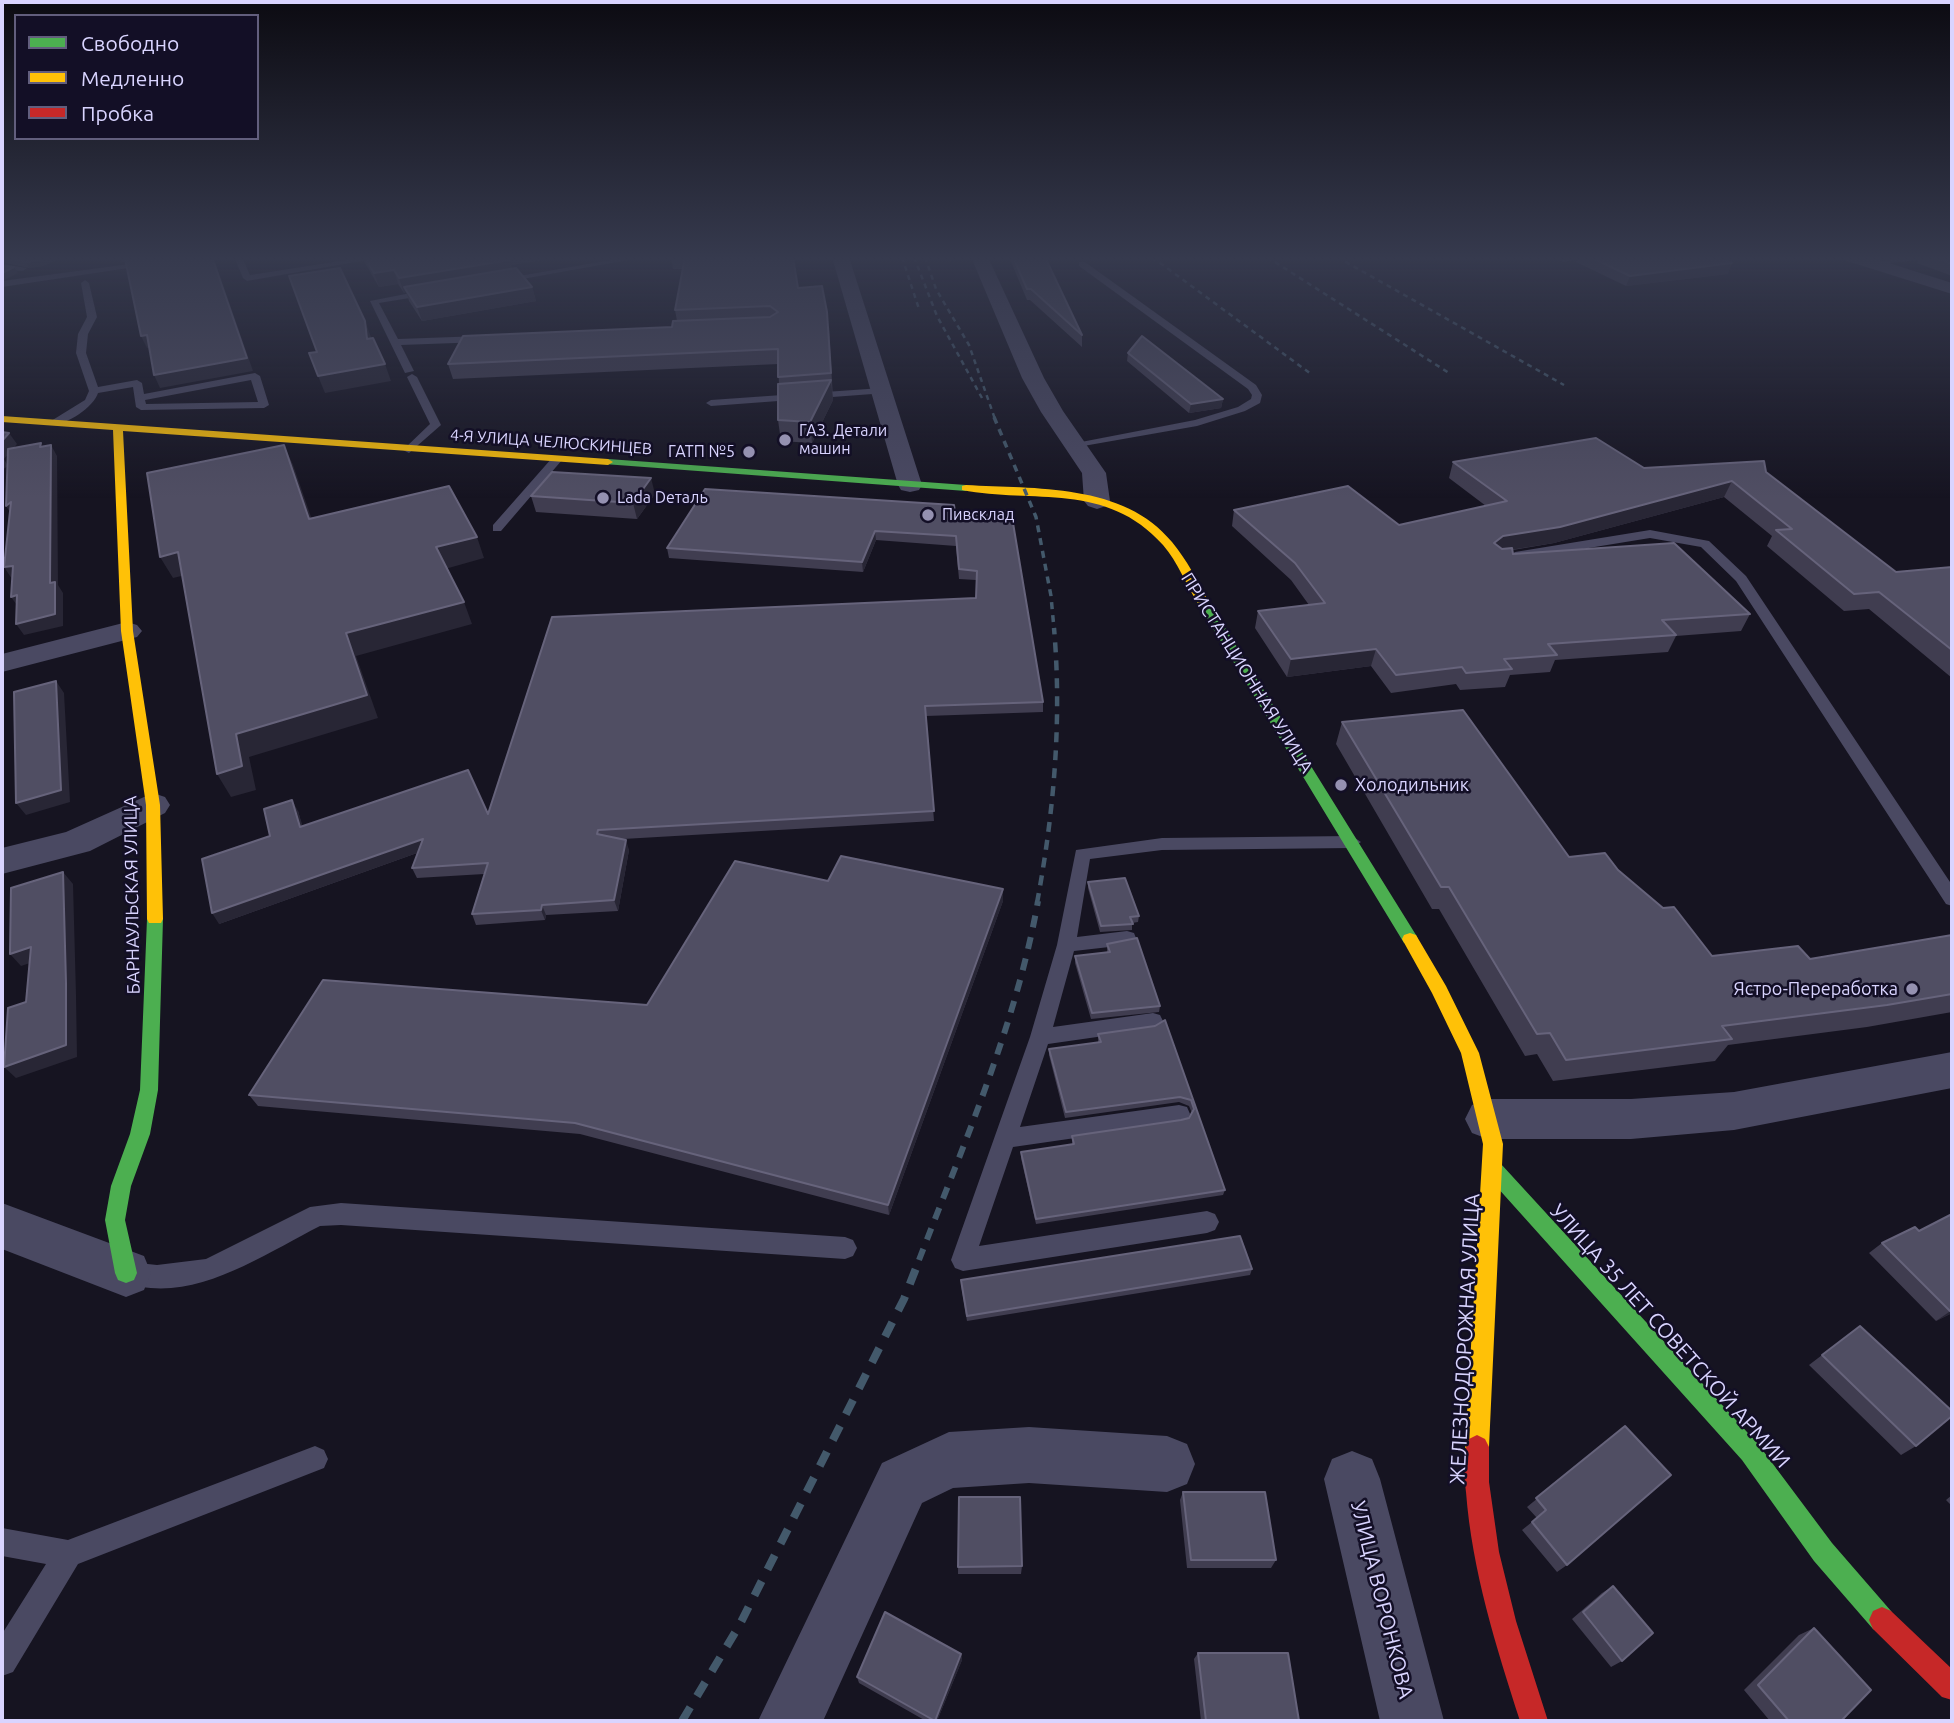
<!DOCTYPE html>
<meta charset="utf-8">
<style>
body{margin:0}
#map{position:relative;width:1954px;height:1723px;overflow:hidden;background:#161421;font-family:Ubuntu,sans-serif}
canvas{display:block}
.frame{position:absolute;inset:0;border:4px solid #d9d4ff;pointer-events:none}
.legend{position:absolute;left:14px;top:14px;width:245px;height:126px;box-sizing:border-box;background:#130f26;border:2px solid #625e7d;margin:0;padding:9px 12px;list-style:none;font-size:21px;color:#d9d4ff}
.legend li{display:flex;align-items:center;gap:14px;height:35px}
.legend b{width:35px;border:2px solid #625e7d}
</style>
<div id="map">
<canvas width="1954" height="1723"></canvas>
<div class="frame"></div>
<ul class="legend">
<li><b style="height:9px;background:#4caf50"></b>Свободно</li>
<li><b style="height:9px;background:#ffc107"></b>Медленно</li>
<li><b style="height:9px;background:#c62828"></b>Пробка</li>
</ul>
</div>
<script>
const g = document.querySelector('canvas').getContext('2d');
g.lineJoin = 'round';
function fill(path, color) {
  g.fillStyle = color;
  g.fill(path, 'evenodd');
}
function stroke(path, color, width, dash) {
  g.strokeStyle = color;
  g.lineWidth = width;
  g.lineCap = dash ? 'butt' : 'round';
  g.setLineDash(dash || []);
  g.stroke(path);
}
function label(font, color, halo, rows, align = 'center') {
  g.font = font + ' Ubuntu,sans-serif';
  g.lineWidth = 5;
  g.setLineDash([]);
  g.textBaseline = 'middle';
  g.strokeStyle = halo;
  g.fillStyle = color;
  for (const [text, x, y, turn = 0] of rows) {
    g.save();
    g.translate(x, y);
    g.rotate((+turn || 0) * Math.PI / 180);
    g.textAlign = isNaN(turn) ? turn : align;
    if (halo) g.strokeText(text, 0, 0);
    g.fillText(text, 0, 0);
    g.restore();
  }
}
const lane = new Path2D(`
 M182,257H202L2,287V281Z
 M234,257H242L250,275L366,257H384L247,281L243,278Z
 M628,257H645L500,283L496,280Z
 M1569,257H1589L1563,262L1559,260Z
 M1916,257H1947L1870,265L1866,263Z
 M1079,262H1085L1256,385L1262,395L1260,403L1245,411L1197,426L1072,448V444L1076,443L1195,420L1238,407L1251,399L1252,395L1248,389L1079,266Z
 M2,264L27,268L23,271L2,270Z
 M85,280L89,283L97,317L88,334L86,353L98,387L137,380L142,383L144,394L255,373L260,376L269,405L264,408L141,410L136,407L133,387L98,393C94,407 65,426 51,425V421L85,400L89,391L76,353L78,334L87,317L81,283ZM251,380L258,402L146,404L145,400Z
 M431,289L435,292L434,294L379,303L398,339L482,336L487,339L482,342L401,345L414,371L405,373L370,301Z
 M412,374L417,377L441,425L409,453L403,450L405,448L430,424L407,377Z
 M882,388L886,389V393L711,406L706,403L711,400Z
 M552,458L562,460L501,531H493V525Z
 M1650,530L1709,541L1746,576L1952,885V906L1946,904L1736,581L1701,547L1650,538L1515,560L1509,556L1515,552Z
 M1352,836L1361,842L1352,848L1162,850L1090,859L1077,937L1127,931L1134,933L1136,938L1134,943L1127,945L1074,951L1053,1027L1153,1013L1160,1015L1163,1021L1160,1027L1153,1029L1048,1044L1020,1127L1179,1105L1187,1107L1190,1114L1187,1121L1179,1123L1013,1147L979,1246L1207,1211L1215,1214L1219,1222L1215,1230L1207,1233L963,1271L955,1268L951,1260L1030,1037L1057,945L1076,850L1162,838Z
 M341,1203L845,1237L853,1240L857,1248L853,1256L845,1259L341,1225L320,1226C262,1255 189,1308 121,1281L117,1273L121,1265L129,1262L157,1265L206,1259L310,1207Z
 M315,1446L324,1450L328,1459L324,1468L78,1564L13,1672L2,1676V1634L46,1564L2,1556V1528L68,1540Z`);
const street = new Path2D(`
 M832,257H849L922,485L919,490L910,492L901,490L898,485Z
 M971,257H988L1044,378L1063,411L1106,473L1110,501L1106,506L1097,509L1088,506L1084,501L1082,473L1041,412L1022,378Z
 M1844,257H1870L1952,283V294L1847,261Z
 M127,622L137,625L142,631L137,637L2,672V654Z
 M153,793L165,797L170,805L165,813L90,851L2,874V848L66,832Z
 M1952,1052V1088L1734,1130L1631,1139H1488L1472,1133L1465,1119L1472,1105L1488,1099H1631L1734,1092Z
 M2,1203L144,1256L151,1273L144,1290L126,1297L2,1249Z
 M1029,1427L1167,1436L1187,1444L1195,1464L1187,1484L1167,1492L1029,1483L953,1488L922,1503L823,1721H758L882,1463L949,1432Z
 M1352,1451L1372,1459L1380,1479L1444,1721H1380L1324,1479L1332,1459Z`);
const fast = new Path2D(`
 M608,459L966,485L971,488L966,491L604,464L603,462Z
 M1203,598L1209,602L1416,935L1418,939L1416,943H1404L1197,602Z
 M155,913L161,915L163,919L158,1090L150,1134L131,1186L125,1220L137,1273L134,1280L126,1283L118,1280L115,1273L105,1220L111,1186L130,1134L140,1090L147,919L149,915Z
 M1494,1161L1501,1164L1758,1444L1832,1543L1891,1611L1895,1620L1891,1629L1882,1633L1873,1629L1814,1561L1742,1460L1487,1176L1484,1170L1487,1164Z`);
const slow = new Path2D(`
 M2,416L608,459L613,462L608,465L123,431L133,631L160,805L163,919L161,923H149L147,919L146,805L121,631L113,430L2,422Z
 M966,485C1035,489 1124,483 1172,542C1187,560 1198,582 1209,602L1203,606L1199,605C1186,585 1178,562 1163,545C1106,481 1034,504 962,490V486Z
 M1410,933L1416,935L1446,986L1479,1053L1503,1144L1489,1447L1485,1455L1477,1459L1469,1455L1465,1447L1483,1144L1461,1053L1432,993L1402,939L1404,935Z`);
const jam = new Path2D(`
 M1477,1435L1485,1439L1489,1447V1482L1499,1552L1516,1621L1548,1721H1520C1496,1646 1472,1571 1466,1492C1464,1475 1462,1454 1469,1439Z
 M1882,1607L1891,1611L1952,1669V1700L1942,1697L1873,1629L1869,1620L1873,1611Z`);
const railFar4 = new Path2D(`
 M902,257L919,309
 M914,257L937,316L982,398
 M925,257L936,289L969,345L995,419
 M948,257L950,261
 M1094,257L1097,260
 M1152,257L1311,374
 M1267,257L1449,373
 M1337,257L1564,385`);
const railFar3 = new Path2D(`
 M994,417L1036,517L1051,596L1054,629`);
const railFar2 = new Path2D(`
 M1037,903C1054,812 1062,720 1054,628`);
const railFar1 = new Path2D(`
 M919,1260C964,1143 1016,1025 1038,901`);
const rail = new Path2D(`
 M682,1721L739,1626L904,1299L920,1258`);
const wall = new Path2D(`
 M2,257H63L43,266L29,268L2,262Z
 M363,257H561L511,265L512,269L532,287L536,301L422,321L409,301L406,292L404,293L398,284L379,287L365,263Z
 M671,257H793L798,288L829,327L833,400L812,443L781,441L778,420L779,384L778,364L453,379L448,364L672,327L677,321L675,310L682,269H673Z
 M1009,257H1054H1045L1082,335V347L1030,300H1027Z
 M1578,257H1717L1728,274L1626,286L1576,262Z
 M1920,257H1952V276L1917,263Z
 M1128,353L1223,399L1221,408L1189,413L1127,361Z
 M1453,462L1766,472L1896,572L1952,567V678L1869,609L1844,611L1767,546L1772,536L1724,497L1554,543L1513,550V554L1750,614L1741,631L1676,636L1668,652L1555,660L1550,672L1510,675L1505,687L1460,690L1456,684L1391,693L1371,666L1287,677L1255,628L1258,611L1309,605L1291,580L1232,526L1234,510L1399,525L1486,506L1449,478Z
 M655,494L637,519L536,512L531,496Z
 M955,512L1043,702V712L926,716L934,821L623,839L629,850L618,911L546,915L545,920L476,925L472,914L484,874L417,878L412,868L417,853L219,924L270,836L298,811L302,826L488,814L976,598V580L959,579L956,546L876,540L863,572L669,558L667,548Z
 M1342,722L1569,857L1618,870L1712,956L1810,959L1952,935V1012L1867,1027L1728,1045L1715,1061L1553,1081L1537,1054L1525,1056L1439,909H1432L1336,744Z
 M828,881L1003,889V901L889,1215L580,1134L258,1106L249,1095L647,1005Z
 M1088,882L1139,916L1138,922L1132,923V930L1100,932L1088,888Z
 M1107,944L1160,1006L1159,1012L1091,1019L1075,963V956L1107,953Z
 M1165,1020L1225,1190L1223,1195L1036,1224L1021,1158V1152L1072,1144V1136L1181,1120L1189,1118L1192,1113L1189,1106L1179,1102L1065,1118L1049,1055V1049L1098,1043V1034L1155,1026Z
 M1919,1231L1952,1313L1936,1321L1869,1253L1882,1243Z
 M1252,1269L1250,1275L967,1321L961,1285V1280Z
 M1860,1326L1916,1446L1901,1455L1809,1365Z
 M1625,1426L1567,1565L1557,1572L1522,1530L1537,1518L1527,1507Z
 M1183,1492L1276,1560L1271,1568H1187L1180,1500Z
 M1952,1495V1506L1946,1500Z
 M959,1497L1022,1566L1021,1574H958Z
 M1613,1586L1622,1661L1611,1667L1572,1619L1602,1593Z
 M1814,1628L1841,1721H1770L1744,1690L1799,1635Z
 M1198,1653L1299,1721H1201L1194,1659Z
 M961,1654L962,1660L937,1721H926L859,1683L857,1677Z`);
const shadedWall = new Path2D(`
 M47,257H63L43,266L29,268L26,262Z
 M118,257H164L121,262Z
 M212,257L216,264L253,371L160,388L154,375Z
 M504,257H561L511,265L513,274L404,287L406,292L404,293L399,278Z
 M1732,263L1728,274L1626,286L1630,276Z
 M14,267L18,273L2,281V273Z
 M394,270L398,284L379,287L374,273Z
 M532,287L536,301L422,321L417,307Z
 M365,321L371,337L373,355L367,339Z
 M147,335L153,347L147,348L141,336Z
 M385,364L391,381L325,393L318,376Z
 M831,380L833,400L812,443L810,422Z
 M1223,399L1221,408L1189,413L1191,404Z
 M9,433L17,444L4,459L8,466L2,470V441Z
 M51,445L57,456L58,585L63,593V626L24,635L16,624L50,583Z
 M284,445L293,465L319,540L309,519Z
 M651,478L655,494L637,519L633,503Z
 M1732,481L1724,497L1554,543L1497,552L1494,543L1503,536Z
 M11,502L13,517L6,506Z
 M875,531L876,540L863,572L862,562Z
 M477,537L484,558L445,569L436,547Z
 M178,552L190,574L173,578L160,557Z
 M13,566L12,579L4,567Z
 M17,595L19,608L11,597Z
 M464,602L472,624L356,656L378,718L249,757L256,790L231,797L217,774L236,734L346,633Z
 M1376,649L1371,666L1287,677L1291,659Z
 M56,681L64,693L70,802L26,815L16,803Z
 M292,800L298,811L306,837L300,827Z
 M423,839L428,849L219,924L212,913Z
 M626,840L629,850L618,911L614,900Z
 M63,872L73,884L76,995L77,1057L16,1078L4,1067L66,1045Z
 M1003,889V901L889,1215L888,1205Z
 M542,905L546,915L545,920L541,910Z
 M31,947L42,959L21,966L10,954Z
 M1952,1310V1313L1936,1321Z
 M961,1654L962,1660L937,1721H935Z`);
const building = new Path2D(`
 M2,257H47L39,260L26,262Z
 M139,257H177V258L185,257H212L247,358L154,375L147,335L141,336L125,259Z
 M365,257H507L510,260L399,278L394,270L374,273Z
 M685,257H793L798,288L822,286L827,312L831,373L778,377V349L448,364L463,336L672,327L673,321L770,317L778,312L770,306L675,310Z
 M1013,257H1045L1082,335L1031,289H1027Z
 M1590,257H1717L1732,263L1630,276Z
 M1934,257H1952V264Z
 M2,266L14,267L2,273Z
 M340,268L365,321L367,339L373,338L385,364L318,376L309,353L317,352L289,276Z
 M516,268L532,287L417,307L404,287Z
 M1142,336L1223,399L1191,404L1128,353Z
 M831,380L810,422L778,420V384Z
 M2,432L9,433L2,441Z
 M1596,438L1644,468L1764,461L1766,472L1896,572L1952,567V650L1879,592L1854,594L1776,530L1792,529L1732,481L1560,527L1503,536L1494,543L1502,549L1512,548L1513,554L1674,543L1750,614L1662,620L1676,635L1548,644L1557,655L1504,659L1512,669L1466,673L1462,667L1396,675L1376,649L1291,659L1258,611L1325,603L1295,563L1234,510L1348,486L1399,525L1507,501L1453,462Z
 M41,443L40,447L51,445L50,583L55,582V614L16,624L17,595L11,597L13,566L4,567L11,502L6,506L8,449Z
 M284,445L309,519L449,486L477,537L436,547L464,602L346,633L367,695L236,734L242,766L217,774L178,552L160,557L147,473Z
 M552,472L651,478L633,503L531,496Z
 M705,489L954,505L955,512L1011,511L1043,702L925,706L934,811L598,830L597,834L626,840L614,900L542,905L541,910L472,914L488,863L412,868L423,839L212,913L202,859L270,836L264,809L292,800L300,827L468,770L488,814L552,617L976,598L977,571L959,569L956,536L875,531L862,562L667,548Z
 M56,681L61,790L16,803L14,692Z
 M1463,710L1569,857L1605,853L1618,870L1663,908L1674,907L1712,956L1798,946L1810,959L1952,935V994L1887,1005L1722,1026L1732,1039L1566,1060L1550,1033L1537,1034L1449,887H1441L1342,722Z
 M841,856L1003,889L888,1205L575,1123L249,1095L323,980L647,1005L735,861L828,881Z
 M63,872L66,983V1045L4,1067L8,1008L26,1002L31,947L10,954L11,888Z
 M1125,878L1139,916L1130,917L1133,924L1101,926L1088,882Z
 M1137,938L1160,1006L1092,1013L1075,956L1110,952L1107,944Z
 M1165,1020L1225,1190L1036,1219L1021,1152L1074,1144L1072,1136L1181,1120L1189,1118L1194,1109L1191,1100L1180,1097L1066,1112L1049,1049L1101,1042L1098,1034L1155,1026Z
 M1952,1214V1310L1950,1311L1882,1243L1915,1227L1919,1231Z
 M1240,1236L1252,1269L967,1316L961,1280Z
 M1860,1326L1952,1411V1416L1916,1446L1822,1355Z
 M1625,1426L1671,1475L1567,1565L1532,1522L1546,1510L1536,1498Z
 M1183,1492H1265L1276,1560H1191Z
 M959,1497H1020L1022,1566L958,1567Z
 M1613,1586L1653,1633L1622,1661L1583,1612Z
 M885,1612L961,1654L935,1721L857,1677Z
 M1814,1628L1871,1690L1841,1721H1789L1758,1685Z
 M1198,1653H1288L1299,1721H1206Z`);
const markers = [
 [785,440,7,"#9591b1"],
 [749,452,7,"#9591b1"],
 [603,498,7,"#9591b1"],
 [928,515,7,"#9591b1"],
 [1341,785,7,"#9591b1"],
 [1912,989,7,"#9591b1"]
];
const farPoinames = [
 ["ГАЗ. Детали",799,431],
 ["машин",799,449],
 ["ГАТП №5",735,452,"right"],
 ["Lada Dеталь",617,498],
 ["Пивсклад",942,515]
];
const farStreetnames = [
 ["4-Я УЛИЦА ЧЕЛЮСКИНЦЕВ",551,442,4]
];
const streetNames = [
 ["ПРИСТАНЦИОННАЯ УЛИЦА",1247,673,58],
 ["БАРНАУЛЬСКАЯ УЛИЦА",132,895,-91]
];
const poiNames = [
 ["Холодильник",1355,785],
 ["Ястро-Переработка",1898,989,"right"]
];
const nearStreetnames = [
 ["УЛИЦА 35 ЛЕТ СОВЕТСКОЙ АРМИИ",1670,1336,48],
 ["ЖЕЛЕЗНОДОРОЖНАЯ УЛИЦА",1465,1339,-87],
 ["УЛИЦА ВОРОНКОВА",1382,1600,76]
];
fill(lane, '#4a4962');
fill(street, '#4a4962');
fill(fast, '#4caf50');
fill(slow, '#ffc107');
fill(jam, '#c62828');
stroke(railFar4, '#43596b', 2.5, [5, 4.5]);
stroke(railFar3, '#43596b', 3.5, [7, 6]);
stroke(railFar2, '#43596b', 4.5, [10, 8]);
stroke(railFar1, '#43596b', 6, [12, 10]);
stroke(rail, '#43596b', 8, [16, 13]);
fill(wall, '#403d50');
fill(shadedWall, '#282635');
fill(building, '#504e63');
stroke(building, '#66637b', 2);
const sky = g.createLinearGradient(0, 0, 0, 498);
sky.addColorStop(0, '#0c0b12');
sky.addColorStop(0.52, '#363a4e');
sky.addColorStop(1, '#363a4e00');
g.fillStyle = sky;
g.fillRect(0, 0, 1954, 498);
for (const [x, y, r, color] of markers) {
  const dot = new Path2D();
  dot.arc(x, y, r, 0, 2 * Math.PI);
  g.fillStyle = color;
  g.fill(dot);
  stroke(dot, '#130f26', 2.5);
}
label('16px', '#d9d4ff', '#130f26', farPoinames, 'left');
label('16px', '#d9d4ff', '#130f26', farStreetnames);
label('18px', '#d9d4ff', '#130f26', streetNames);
label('18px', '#d9d4ff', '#130f26', poiNames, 'left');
label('21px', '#d9d4ff', '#130f26', nearStreetnames);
</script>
